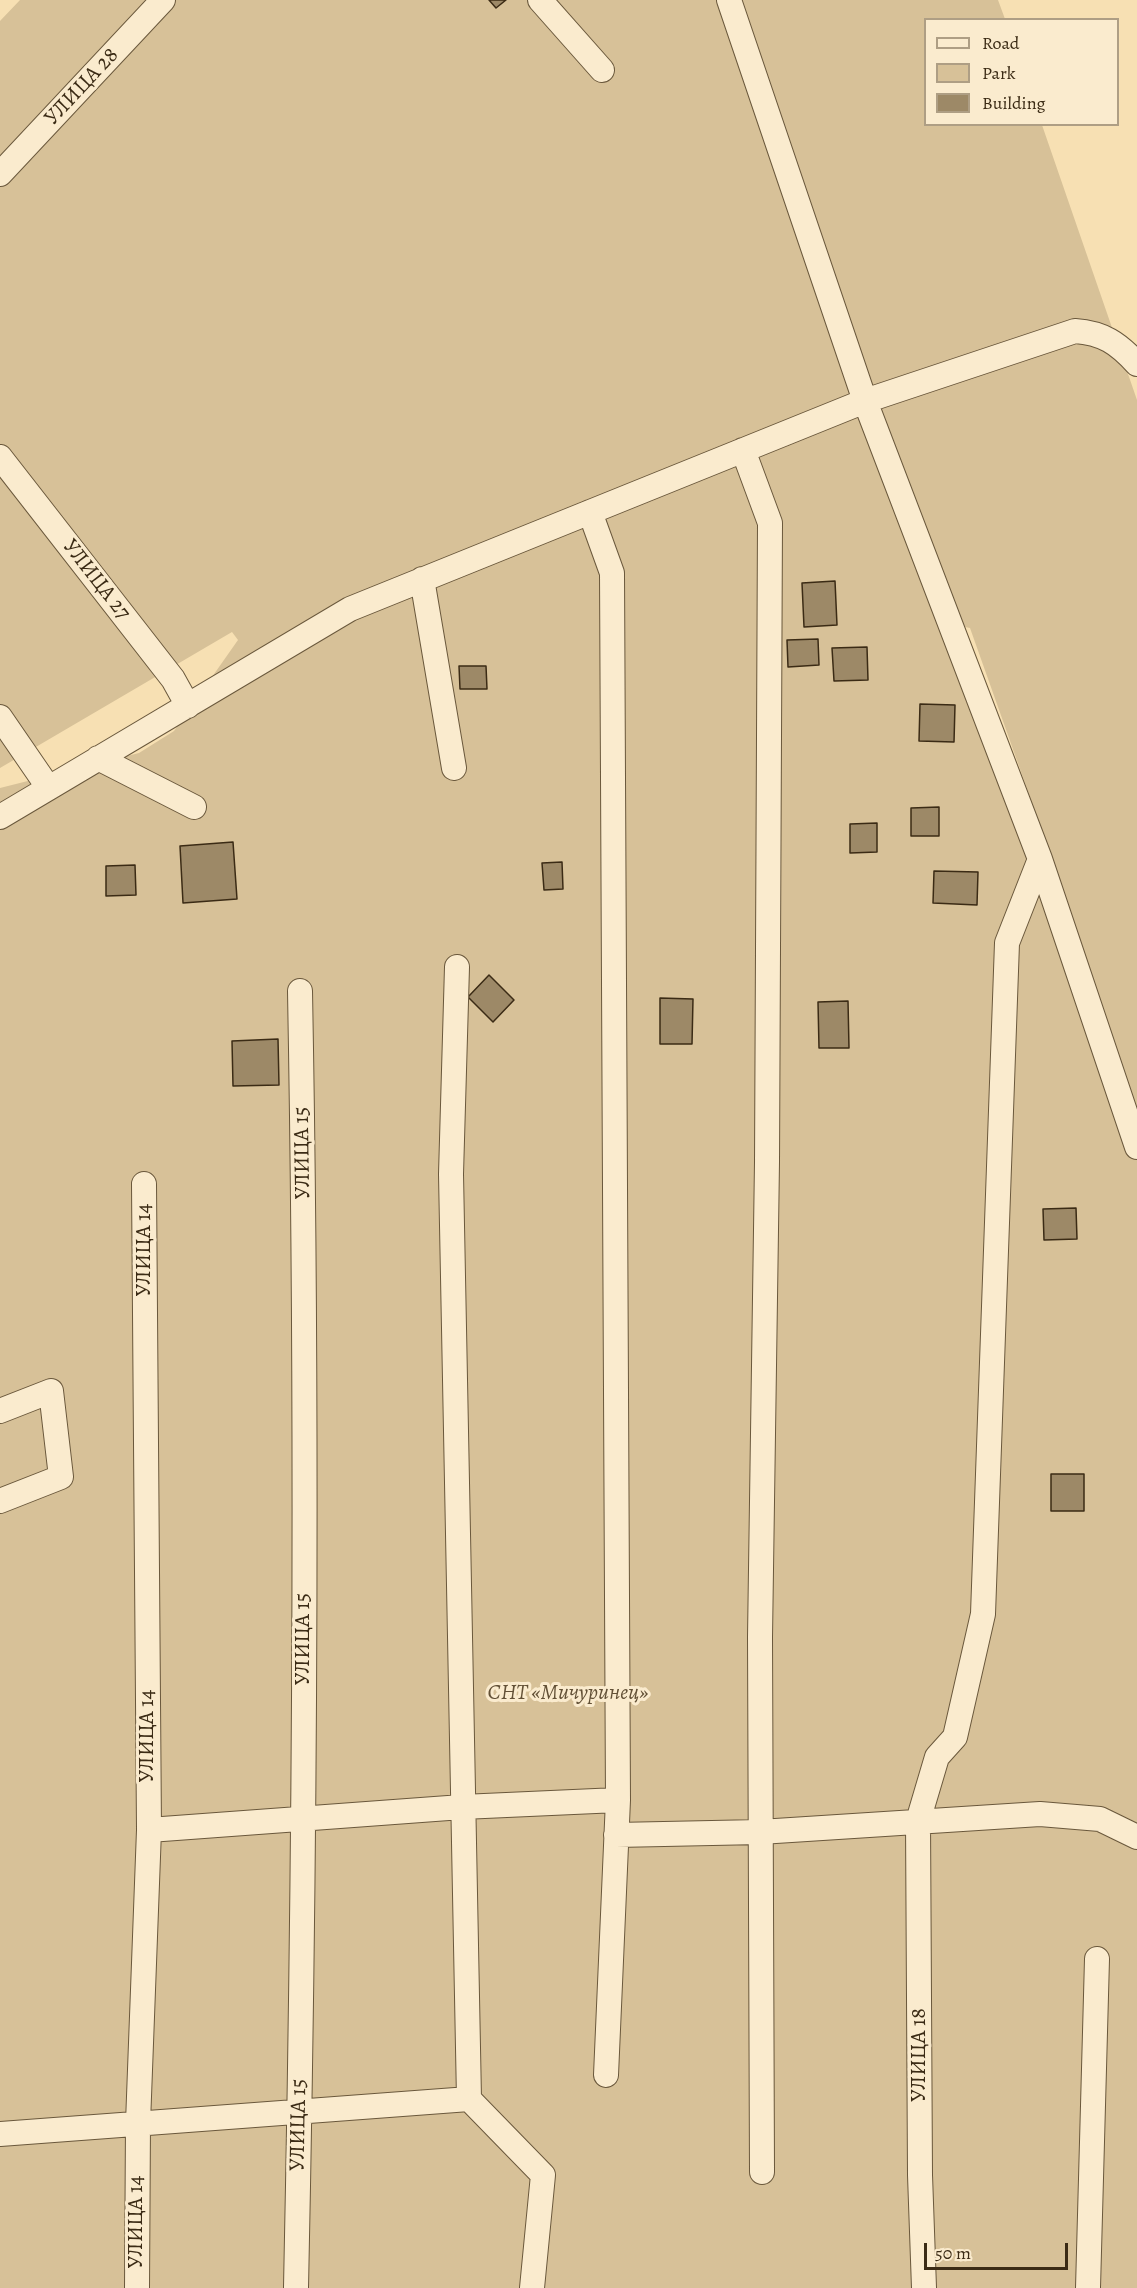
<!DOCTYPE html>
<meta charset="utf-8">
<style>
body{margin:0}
#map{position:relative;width:1137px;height:2288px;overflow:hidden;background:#f7e0b3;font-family:Alegreya,serif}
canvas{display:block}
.legend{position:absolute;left:924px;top:18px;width:195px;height:108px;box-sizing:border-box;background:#faebce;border:2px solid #ae9e84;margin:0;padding:8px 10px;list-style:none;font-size:18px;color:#3b2b15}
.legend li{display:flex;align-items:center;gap:12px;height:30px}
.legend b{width:30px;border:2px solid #ae9e84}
.scale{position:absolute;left:924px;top:2243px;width:144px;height:27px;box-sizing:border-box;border:3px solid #3b2b15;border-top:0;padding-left:8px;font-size:18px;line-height:21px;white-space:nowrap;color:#3b2b15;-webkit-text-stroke:4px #faebce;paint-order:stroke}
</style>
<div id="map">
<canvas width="1137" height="2288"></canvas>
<ul class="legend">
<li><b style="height:8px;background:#faebce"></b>Road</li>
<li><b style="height:16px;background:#d7c198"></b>Park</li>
<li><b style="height:16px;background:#9d8967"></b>Building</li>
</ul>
<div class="scale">50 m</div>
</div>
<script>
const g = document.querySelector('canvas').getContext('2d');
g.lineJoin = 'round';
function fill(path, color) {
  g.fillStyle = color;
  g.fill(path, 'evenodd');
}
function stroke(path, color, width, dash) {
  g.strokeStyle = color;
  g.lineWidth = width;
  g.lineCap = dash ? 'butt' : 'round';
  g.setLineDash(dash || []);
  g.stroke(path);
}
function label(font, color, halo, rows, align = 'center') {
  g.font = font + ' Alegreya,serif';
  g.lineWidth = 6;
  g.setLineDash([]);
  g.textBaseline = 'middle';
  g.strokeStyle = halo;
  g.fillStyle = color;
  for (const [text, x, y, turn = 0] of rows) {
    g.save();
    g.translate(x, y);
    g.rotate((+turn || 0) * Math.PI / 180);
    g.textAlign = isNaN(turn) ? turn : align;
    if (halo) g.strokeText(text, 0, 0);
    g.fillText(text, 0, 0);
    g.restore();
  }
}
const green = new Path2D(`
 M20,0H998L1005,19L926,20V124L1042,125L1137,400V2288H0V788L139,753L174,731L238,640L232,632L0,768V21ZM965,627L970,628L1037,817V823Z`);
const building = new Path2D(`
 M489,0H506L496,8Z
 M835,581L837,625L804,627L802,583Z
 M818,639L819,665L788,667L787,640Z
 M867,647L868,680L834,681L832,648Z
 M459,666H486L487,689H460Z
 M920,704L955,705L954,742L919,741Z
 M939,807V836H911V808Z
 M877,823V852L850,853V824Z
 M233,842L237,899L183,903L180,846Z
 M562,862L563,889L544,890L542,863Z
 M135,865L136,895L106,896V866Z
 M934,871L978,872L977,905L933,903Z
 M489,975L514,1000L493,1022L468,997Z
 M660,998L693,999L692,1044H660Z
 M848,1001L849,1048H819L818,1002Z
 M278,1039L279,1085L233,1086L232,1041Z
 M1076,1208L1077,1239L1044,1240L1043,1209Z
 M1051,1474H1084V1511H1051Z`);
const minor = new Path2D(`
 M540,0L602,70
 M729,0L865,401L1040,859L1137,1147
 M0,174L163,0
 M743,450L770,523L767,1162L760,1637L762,2172
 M0,457L173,679L188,706
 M590,512L612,573L618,1800L606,2075
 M422,579L454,768
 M0,717L48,787
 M98,758L194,807
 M0,817L350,609L865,401L1075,331C1103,333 1118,343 1137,364
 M457,967L451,1174L469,2099L543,2175L532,2288
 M0,1411L51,1391L61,1477L0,1501
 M149,1830L462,1807L618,1800
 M616,1835L760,1832L1040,1814L1100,1819L1137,1837
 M0,2134L469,2099
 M137,2288L138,2123L149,1830L144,1184
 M296,2288C305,1856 308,1423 300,991
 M924,2288L920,2175L918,1821L937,1757L955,1737L983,1614L1007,943L1040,859
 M1088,2288L1097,1959`);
const streetNames = [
 ["УЛИЦА 28",82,87,-47],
 ["УЛИЦА 27",96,580,52],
 ["УЛИЦА 15",303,1153,-91],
 ["УЛИЦА 14",145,1250,-90],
 ["УЛИЦА 15",304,1639,-90],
 ["УЛИЦА 14",148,1736,-90],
 ["УЛИЦА 18",920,2055,-90],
 ["УЛИЦА 15",299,2125,-89],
 ["УЛИЦА 14",137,2222,-90]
];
const parkNames = [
 ["СНТ «Мичуринец»",568,1694]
];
fill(green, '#d7c198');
fill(building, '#9d8967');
stroke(building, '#3b2b15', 1.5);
stroke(minor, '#6a583c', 26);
stroke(minor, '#faebce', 24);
label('22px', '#3b2b15', '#faebce', streetNames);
label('italic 22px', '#625036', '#faebce', parkNames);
</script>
